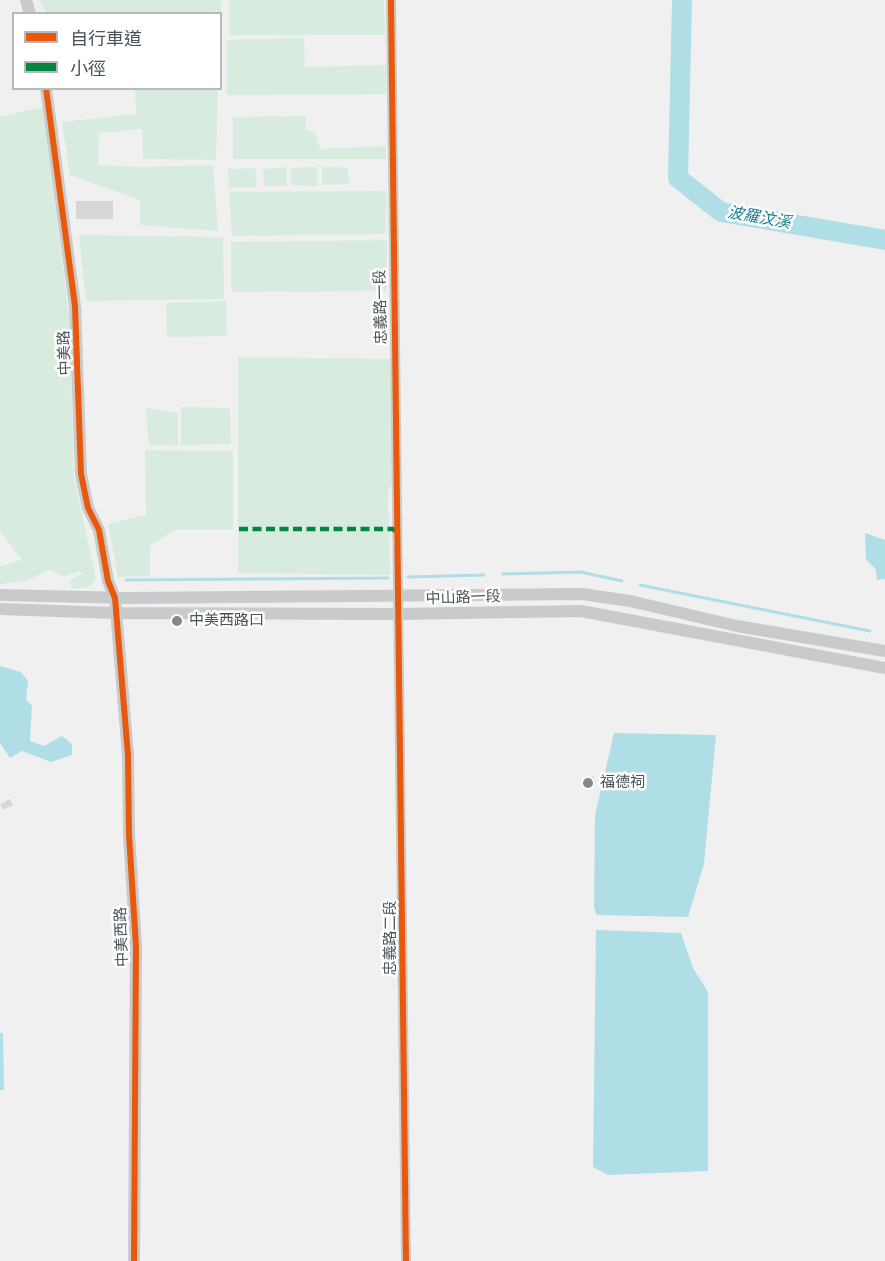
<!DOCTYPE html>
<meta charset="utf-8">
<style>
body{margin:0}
#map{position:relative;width:885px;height:1261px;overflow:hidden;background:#f0f0f0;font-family:"Noto Sans","Noto Sans TC",sans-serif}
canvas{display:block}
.legend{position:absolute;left:12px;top:12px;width:210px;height:78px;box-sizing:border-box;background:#fff;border:2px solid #b6babd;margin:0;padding:8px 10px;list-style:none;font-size:18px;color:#49535a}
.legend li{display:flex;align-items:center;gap:12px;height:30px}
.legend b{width:30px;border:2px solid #b6babd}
</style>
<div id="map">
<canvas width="885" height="1261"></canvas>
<ul class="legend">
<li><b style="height:8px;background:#e8590c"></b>自行車道</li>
<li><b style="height:8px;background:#00873e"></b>小徑</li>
</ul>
</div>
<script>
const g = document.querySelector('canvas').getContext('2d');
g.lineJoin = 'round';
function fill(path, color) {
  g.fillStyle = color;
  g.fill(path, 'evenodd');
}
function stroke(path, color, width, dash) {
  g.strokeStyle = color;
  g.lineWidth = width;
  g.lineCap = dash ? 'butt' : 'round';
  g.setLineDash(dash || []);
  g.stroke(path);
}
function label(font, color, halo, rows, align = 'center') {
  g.font = font + ' "Noto Sans","Noto Sans TC",sans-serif';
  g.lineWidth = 5;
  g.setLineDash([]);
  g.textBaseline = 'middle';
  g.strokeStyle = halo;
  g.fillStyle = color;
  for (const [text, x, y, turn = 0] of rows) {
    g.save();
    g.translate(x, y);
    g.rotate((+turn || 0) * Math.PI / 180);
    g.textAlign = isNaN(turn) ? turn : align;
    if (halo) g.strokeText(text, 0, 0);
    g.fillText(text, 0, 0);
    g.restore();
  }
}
const green = new Path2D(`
 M39,0H221V32L220,14L46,13Z
 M229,0H384L385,35H229Z
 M304,38L305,67L387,65L386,94L227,95V40Z
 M135,89H218L216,160L143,159L142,129L99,133L98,165L141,167L213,165L218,231L140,225V200L70,175L62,122L136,114Z
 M43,107L70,324L74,478L96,579L89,587L72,589L70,580L82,574L80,571L63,577L49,569L27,581L0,584V566L22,560L0,531V117Z
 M306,116V130L315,132L320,149L386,146V159H233V117Z
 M322,166L348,168L349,184L322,185Z
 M286,167L287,186H264L263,169Z
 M317,167V186L291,185V168Z
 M256,168L257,187L229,188L228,169Z
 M387,191L385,234L232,236L229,192Z
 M79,235L223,237L224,299L86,301Z
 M387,240L386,291L233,292L231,288V242Z
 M226,301L227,336L167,337L166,303Z
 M238,357L394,359L396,465L388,495L390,575L238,573Z
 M181,407L230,408L231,444L181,445Z
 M146,408L178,413V446L149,445Z
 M145,450L233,451V530H175L150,546V576L118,577L108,524L146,515Z`);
const water = new Path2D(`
 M865,533L885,540V579L877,580L876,570L866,559Z
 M0,666L21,672L28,681L26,699L32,706L30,741L44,746L62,736L72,744V755L51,762L22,751L10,758L0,743Z
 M614,733L716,735L704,864L688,917L597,915L594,908L595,815Z
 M596,930L681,933L693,968L708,992V1171L608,1175L593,1167Z
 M0,1033H3L4,1090H0Z`);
const stream = new Path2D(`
 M503,574L581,572L622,581
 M408,577L484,575
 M126,580L388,578
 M640,585L870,631`);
const river = new Path2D(`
 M682,0L678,178L721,212L885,240`);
const building = new Path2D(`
 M76,201H113V219H76Z
 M593,776L596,782L584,789L581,783Z
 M10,799L13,805L3,810L0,804Z`);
const minor = new Path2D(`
 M391,0L406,1261`);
const tertiary = new Path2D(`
 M26,0L30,14
 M46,88L75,306L81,474L88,508L99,530L108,581L115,598L128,755L129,835L136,946L134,1261
 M0,595L129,598L582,594L630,601L737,626L885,651
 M0,609L115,613L398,614L581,611L885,668`);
const quiet = new Path2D(`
 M239,529H393L396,532`);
const cycleway = new Path2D(`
 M391,0L406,1261
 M46,88L75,306L81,474L88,508L99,530L108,581L115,598L128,755L129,835L136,946L134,1261`);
const markers = [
 [177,621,6,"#838a8e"],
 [588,783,6,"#838a8e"]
];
const streetNames = [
 ["忠義路一段",381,307,-91],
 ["中美路",65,353,-92],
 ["中山路一段",463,598,-2],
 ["中美西路",122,937,-92],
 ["忠義路二段",391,938,-90]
];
const poiNames = [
 ["中美西路口",189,621],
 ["福德祠",600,783]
];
const waterNames = [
 ["波羅汶溪",759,218,10]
];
fill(green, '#d7ecde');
fill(water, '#b0dee6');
stroke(stream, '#b0dee6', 3);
stroke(river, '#b0dee6', 20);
fill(building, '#d6d7d8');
stroke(minor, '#c8cacb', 10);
stroke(tertiary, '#c8cacb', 12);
stroke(quiet, '#00873e', 4.5, [9, 4.5]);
stroke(cycleway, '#e8590c', 6);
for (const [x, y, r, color] of markers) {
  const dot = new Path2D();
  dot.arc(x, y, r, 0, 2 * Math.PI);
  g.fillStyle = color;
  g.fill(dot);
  stroke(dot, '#fff', 2);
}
label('15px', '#49535a', '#fff', streetNames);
label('15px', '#49535a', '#fff', poiNames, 'left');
label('italic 16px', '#1c8092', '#fff', waterNames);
</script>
